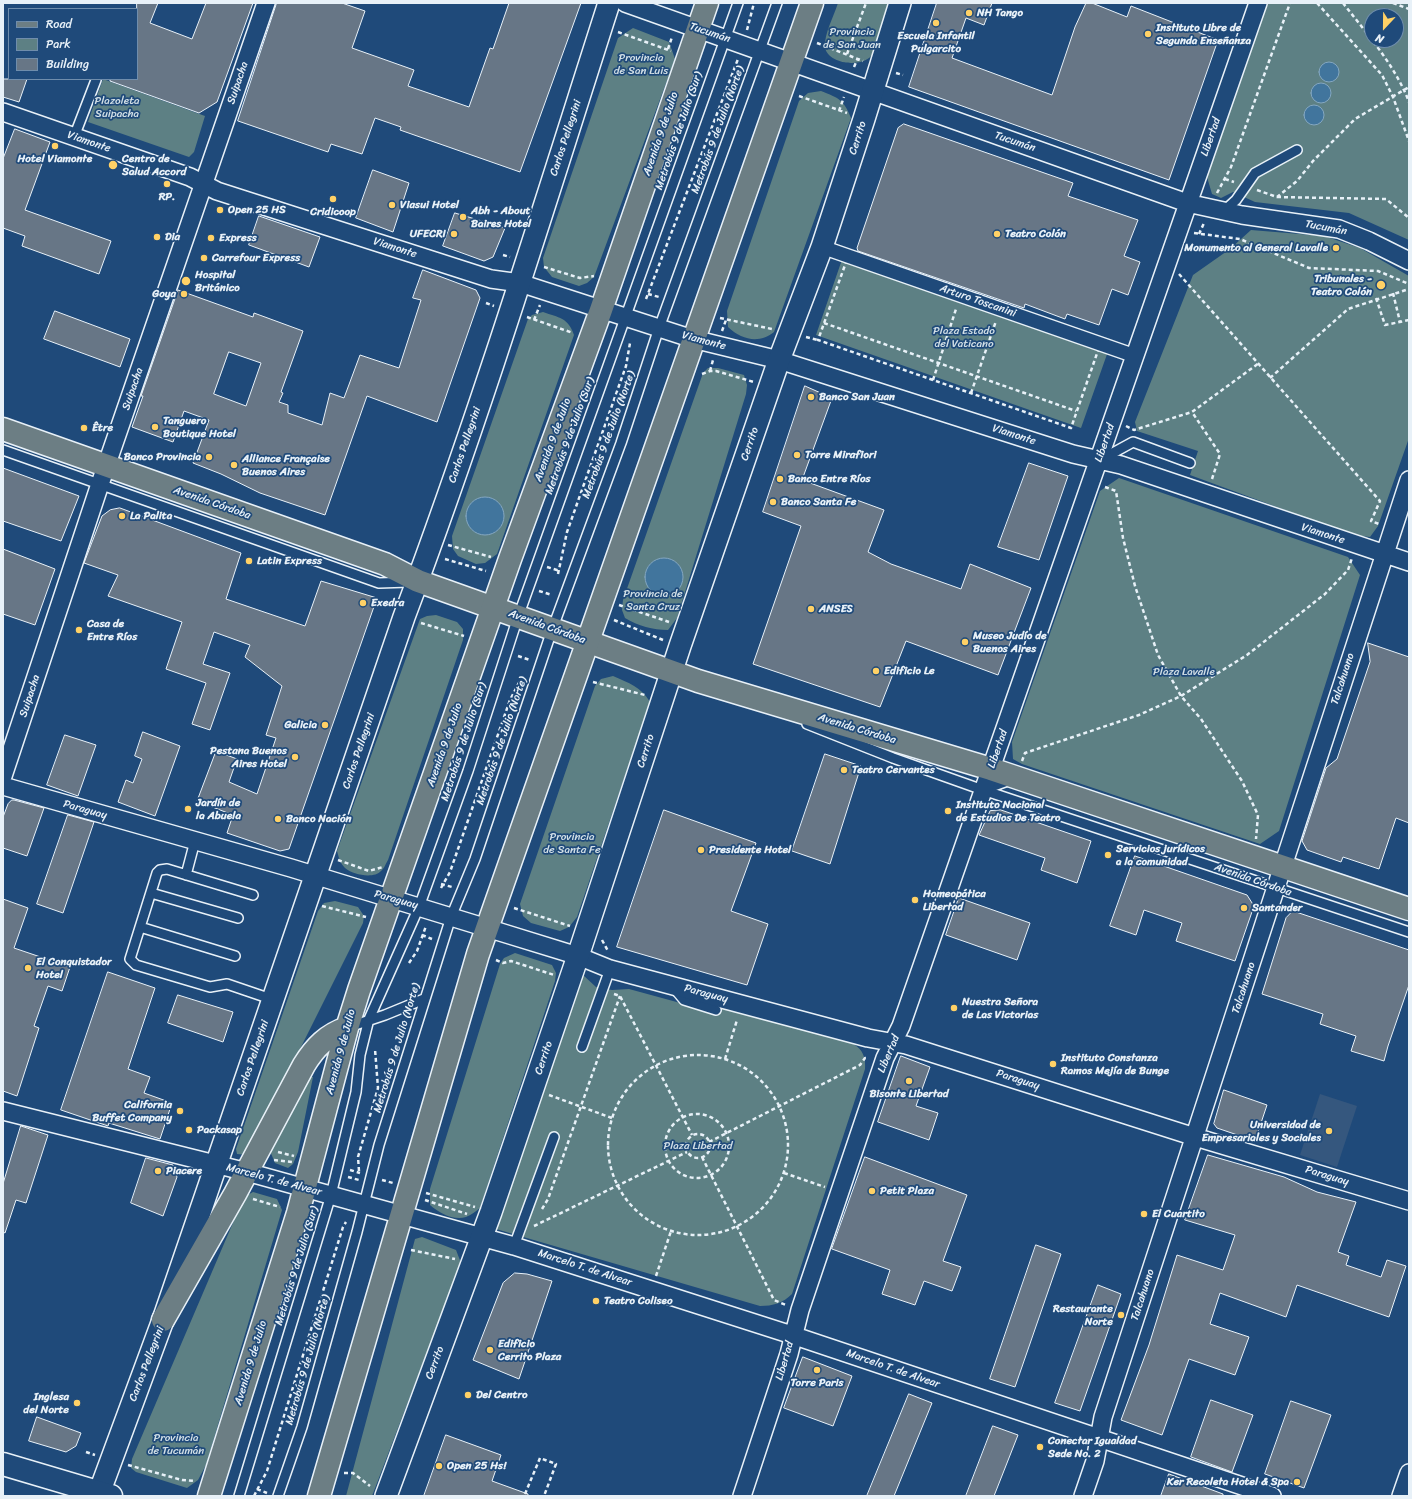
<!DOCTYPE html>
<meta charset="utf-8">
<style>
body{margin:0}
#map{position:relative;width:1412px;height:1499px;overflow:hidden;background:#1f4a7a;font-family:Sriracha,sans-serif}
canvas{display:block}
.frame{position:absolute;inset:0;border:4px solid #e8f1f8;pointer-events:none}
.legend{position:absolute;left:8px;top:8px;width:130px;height:72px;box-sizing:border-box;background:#1f4a7a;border:1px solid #6f8dac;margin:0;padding:5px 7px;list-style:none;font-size:12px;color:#e8f1f8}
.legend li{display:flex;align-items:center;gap:8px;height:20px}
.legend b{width:20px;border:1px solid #6f8dac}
.north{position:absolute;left:1364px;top:8px;width:40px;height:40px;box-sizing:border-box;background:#1f4a7a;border:1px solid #6f8dac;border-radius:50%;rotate:202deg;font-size:11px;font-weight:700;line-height:16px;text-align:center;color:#e8f1f8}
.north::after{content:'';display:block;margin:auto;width:14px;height:18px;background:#ffd166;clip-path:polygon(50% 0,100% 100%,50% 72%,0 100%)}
</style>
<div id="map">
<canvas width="1412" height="1499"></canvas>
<div class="frame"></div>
<ul class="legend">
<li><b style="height:5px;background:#6c7e84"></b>Road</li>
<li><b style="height:11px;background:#5d8084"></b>Park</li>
<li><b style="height:11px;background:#677686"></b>Building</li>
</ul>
<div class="north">N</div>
</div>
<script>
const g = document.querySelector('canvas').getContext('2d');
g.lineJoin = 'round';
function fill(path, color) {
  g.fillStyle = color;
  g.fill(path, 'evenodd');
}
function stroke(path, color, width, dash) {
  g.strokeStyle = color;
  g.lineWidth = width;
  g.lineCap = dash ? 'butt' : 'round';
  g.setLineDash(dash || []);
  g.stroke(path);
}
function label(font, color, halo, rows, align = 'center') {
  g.font = font + ' Sriracha,sans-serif';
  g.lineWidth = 3.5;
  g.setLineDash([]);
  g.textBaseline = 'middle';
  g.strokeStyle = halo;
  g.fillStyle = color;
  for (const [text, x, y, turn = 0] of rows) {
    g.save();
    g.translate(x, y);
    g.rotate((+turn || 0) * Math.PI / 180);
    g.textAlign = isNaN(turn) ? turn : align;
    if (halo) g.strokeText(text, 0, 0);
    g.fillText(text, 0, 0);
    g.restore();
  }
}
const built = new Path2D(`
 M1320,1094L1357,1106L1337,1167L1300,1155Z`);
const green = new Path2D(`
 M838,3H888C884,15 878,47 871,56C861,68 827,64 825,47C824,34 834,16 838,3Z
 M1268,3H1409V240L1349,213L1255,202L1233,192L1221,198L1212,194L1207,177ZM1372,16H1396V40H1372Z
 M633,28L669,42L675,59L594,277L587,283L579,286L552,277L544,267L543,258L618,38Z
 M103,79L205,116L194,152L189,157L88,122Z
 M821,91C839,98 844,100 851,118L774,332C759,344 742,340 728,327L727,311L799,101L808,93Z
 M1251,230L1324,236L1360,248L1409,276V438L1378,526L1370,537L1353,535L1190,475L1198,451L1137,431L1135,422L1193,275L1230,249Z
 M846,248L1112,340L1081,428L816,335Z
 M543,312C559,318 568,317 574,335L497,554L485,563L476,564L458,556L453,549L452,536L528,319L532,315Z
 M708,368H718L744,375L747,385L746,394L677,618L668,630C653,630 638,626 625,618L622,610L623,600L703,373Z
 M1119,478L1348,557L1360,575L1279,831L1260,844L1022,764L1013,759L1012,742L1100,491Z
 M436,615L457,622L463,629V640L388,860C386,863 384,869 381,871C374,879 353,875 345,868C340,863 339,858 337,851L420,619L427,616Z
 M613,676C629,683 641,687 650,702L577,917L569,927L560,931L531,923L523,916L520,904L595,686L601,679Z
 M335,901L358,907L364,916L363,923L247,1155L237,1154L236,1149L318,911L324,903Z
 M515,953L552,965L556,973L555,981L480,1208C476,1211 471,1215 466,1217C454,1221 439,1213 430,1205V1189L500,964L504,958Z
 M583,975L596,987L612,990L629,989L717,1013L720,1005L844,1040C859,1045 866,1052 865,1069L792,1294C783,1303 773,1306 760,1306L496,1229Z
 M308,1077H313L298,1152L293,1164L288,1168L275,1163L270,1151Z
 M253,1192L277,1199L282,1210L206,1465L198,1480L187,1488L136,1472L131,1468L132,1459L244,1197Z
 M422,1237L456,1250L461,1263L372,1496H346L415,1239Z`);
const water = new Path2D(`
 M1319 72a10 10 0 1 1 20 0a10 10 0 1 1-20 0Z
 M1311 93a10 10 0 1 1 20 0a10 10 0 1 1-20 0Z
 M1304 115a10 10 0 1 1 20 0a10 10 0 1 1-20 0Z
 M466 516a19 19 0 1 1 38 0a19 19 0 1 1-38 0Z
 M645 577a19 19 0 1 1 38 0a19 19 0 1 1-38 0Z`);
const building = new Path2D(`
 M137,3H158L150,23L192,39L206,3H253L217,102L199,113L110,81V79H137Z
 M277,3H342L365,11L352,48L414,70L408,86L469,107L490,48L493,49L509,3H581L520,172L400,130L401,127L375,118L362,154L331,144L328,152L238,121Z
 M937,3H992L984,25L966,18L952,58L1052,95L1075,27L1086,3H1092L1127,17L1131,6L1218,40L1169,180L909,87Z
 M3,79H27L19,102L3,97Z
 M904,124L1073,183L1068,196L1138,220L1124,256L1140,262L1128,295L1112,289L1099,325L1067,314L1065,319L1025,304L1024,308L858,251L857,248L898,128Z
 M15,129L50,142L25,210L111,241L99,274L22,246L25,236L3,228V159Z
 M373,170L409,183L393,232L356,218Z
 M455,213L505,228L493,257L484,261L443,246Z
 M259,216L320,237L309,267L249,245Z
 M423,270L476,290L480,298L437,422L367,396L325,515L260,493L221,474L193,463L209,420L184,411L173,442L132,427L143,396H141L178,290L253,317L254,313L303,331L281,392L283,393L279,402L288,405V413L322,425L330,393L344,398L360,355L399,368L421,300L413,298ZM229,352L261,363L246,406L214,394Z
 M55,311L130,339L120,367L44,339Z
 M805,386L832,398L802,480L884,510L868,552L891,564L961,589L970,564L1031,588L998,675L906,641L880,707L753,664L801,526L763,512Z
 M1029,463L1068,476L1039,560L998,547Z
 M3,468L79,496L61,541L3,521Z
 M120,508L241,553L226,599L305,626L321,581L377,598L289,849L280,851L227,833L233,815L197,801L216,751L237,759L229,782L257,794L276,738L266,735L282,686L245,657L250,645L214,632L203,664L230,673L210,730L192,724L206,683L166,669L182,622L108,596L118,575L84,563L102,516L110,510Z
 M3,549L55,569L35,625L3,614Z
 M1368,643L1409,657V823L1396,818L1379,869L1343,857L1341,862L1307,850L1302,841L1326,768L1337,759L1370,662Z
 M143,732L180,746L155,816L118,802L126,780L133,783L142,759L135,756Z
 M65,735L96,745L78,796L47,785Z
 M825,754L861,766L830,864L792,851Z
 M12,800H14L44,808L27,856L3,848V817L8,804Z
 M664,810L756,843L731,911L768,924L747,985L617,947Z
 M1001,810L1091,841L1077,883L1041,870L1045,858L979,835L990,811Z
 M68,815L94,822L63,913L37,904Z
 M1135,856L1247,895L1254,906L1235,961L1176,941L1182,923L1144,910L1136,935L1110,926Z
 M959,898L1030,923L1017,960L946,935Z
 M3,899L28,908L14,948L70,967L62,991L48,986L34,1026L39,1028L17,1096L3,1091Z
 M1293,911L1409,950V985L1388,1046L1384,1061L1351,1051L1356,1036L1320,1024L1323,1014L1262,994L1286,918Z
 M108,972L155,988L128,1069L150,1077L144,1093L172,1103L160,1139L109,1123L108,1126L61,1110Z
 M178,995L233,1012L223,1042L168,1023Z
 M901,1056L930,1067L916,1106L938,1113L929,1140L878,1122Z
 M1224,1090L1267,1105L1255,1141L1217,1128L1214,1124Z
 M21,1126L48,1135L26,1203L16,1200L5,1233L3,1232V1184Z
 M1208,1155L1284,1177L1317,1192L1356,1202L1338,1252L1349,1256L1346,1265L1381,1277L1387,1260L1406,1266L1389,1317L1297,1285L1286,1317L1220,1293L1210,1324L1249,1337L1235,1375L1189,1359L1162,1435L1121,1420L1149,1345L1177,1255L1223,1270L1235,1235L1185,1220Z
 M865,1157L967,1195L943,1261L961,1267L952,1291L924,1281L915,1305L882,1294L890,1270L832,1249Z
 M146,1158L173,1165L177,1177L163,1216L131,1203Z
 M1036,1245L1061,1254L1015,1387L990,1379Z
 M515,1273L527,1274L552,1281L519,1379L473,1360L503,1283Z
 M1098,1285L1121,1294L1080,1411L1055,1403Z
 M803,1357L852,1376L833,1426L784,1408Z
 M909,1394L932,1403L894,1496H867Z
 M1211,1400L1253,1415L1232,1472L1191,1457Z
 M1291,1401L1331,1415L1304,1488L1265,1474Z
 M37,1417L81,1433L76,1446L66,1452L29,1441Z
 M993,1426L1018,1435L994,1496H966Z
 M446,1435L501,1455L492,1481L528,1494V1496H424Z
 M1169,1474L1223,1494V1496H1161Z`);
const path = new Path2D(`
 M1317,3L1382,75L1393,97L1409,141
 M1343,3C1367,34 1395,65 1409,102
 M1393,3L1409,9
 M747,30L754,3
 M618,32L671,51
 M817,43L863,61
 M668,49L672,37
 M847,54L866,3
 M854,67L858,58
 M896,73L903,75
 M799,96L847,113
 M839,111L844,97
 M1225,179L1234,182
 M1257,190L1277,197L1297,181L1313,161L1355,119L1409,87
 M1217,193L1231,167L1290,3
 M1277,197L1386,199L1409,218
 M1194,233L1240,239L1309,268L1378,271L1409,284
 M1199,234L1204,223
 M849,254L1101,342L1071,428L818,340Z
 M503,255L510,257
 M544,267L580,278L594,276
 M1179,274L1380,501L1371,521L1379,524
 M1393,293L1400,322
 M648,294L659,297
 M1376,298L1385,325L1409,320
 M646,299L738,59
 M486,303L494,306
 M527,317L573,333
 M720,318L772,329
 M534,320L540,305
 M824,323L1076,411
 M722,331L726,320
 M806,337L818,340
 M710,371L713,360
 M702,374L710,371H716L754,382
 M1270,378L1348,309L1409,289
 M933,380L956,309
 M971,393L996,321
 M1126,426L1134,430L1192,412
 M1212,479L1220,454L1192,412L1259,363
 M1105,487L1116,491L1123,538L1135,586L1158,655L1181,696L1201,719L1242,781L1258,815L1256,839
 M448,545L491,557
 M445,559L486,571
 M547,567L560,571
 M558,574L567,532L626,366L630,343
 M539,591L552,595
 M619,605L669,622
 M614,620L663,640
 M421,623L464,636
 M518,656L530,660
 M593,682L645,695
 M1022,761L1025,753L1139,715L1181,696L1247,655L1325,594L1348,570L1352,558
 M338,860L369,871L383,867
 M441,884L452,887
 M441,888L450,872L510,700L523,675
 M322,906L366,917
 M514,908L570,926
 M422,935L432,939
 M602,940L608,951
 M496,960L503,963L511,961L554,975
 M409,963L417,951L426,926
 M614,994L620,996L692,1135
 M608 1145a90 90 0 1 1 180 0a90 90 0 1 1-180 0Z
 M725,1059L737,1020
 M549,1095L612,1118
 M665 1146a32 32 0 1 1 64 0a32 32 0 1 1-64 0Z
 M686 1146a12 12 0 1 1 24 0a12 12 0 1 1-24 0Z
 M709,1142L860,1065L865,1058H868
 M278,1152L294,1156
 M702,1157L774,1300L786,1305
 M274,1160L293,1162
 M350,1170L360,1173
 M359,1171L358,1157L378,1088L375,1049
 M784,1173L825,1187
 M348,1177L359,1180
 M382,1180L393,1183
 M426,1193L475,1207
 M253,1199L280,1207
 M425,1200L467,1214
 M542,1209L548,1199L620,996
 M534,1226L687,1152
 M411,1250L455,1259
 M656,1276L671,1231
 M86,1452L95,1455
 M128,1465L182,1480L195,1481
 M344,1473H353L370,1486
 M257,1489L267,1493
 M525,1494L540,1458L556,1464L544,1496
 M254,1496L267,1471L275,1445L343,1227L346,1222`);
const service = new Path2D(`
 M74,137L96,80
 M1224,211L1236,200L1255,173L1297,150
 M3,450L379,583L409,582
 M1100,460L1133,442L1190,463
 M807,724L893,758L983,790L1409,932
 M983,790L1010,780
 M186,875L195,841
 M151,893L238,918
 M253,895L167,869L160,870L157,873L130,959L136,965L210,987L227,984L274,1000
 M140,927L235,956
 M674,988L684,1000L716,1010
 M349,1027L385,1015L424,999
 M582,1047L610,969
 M514,1246L554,1137
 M239,1496L331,1195L356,1092L360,1055L369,1019L419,907L468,771L518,617L738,3
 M278,1496L302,1427L357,1232L379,1145L451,917L475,859L552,630L621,443L659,328L777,3`);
const pedestrian = new Path2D(`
 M822,247L1135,356`);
const minor = new Path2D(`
 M625,3L1187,203L1242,215L1339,229L1369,241L1409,261
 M3,112L190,177L217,191L491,279L520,283L693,339L779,360L1073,454L1121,465L1409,562
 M3,776L100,484L266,3
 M3,786L291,868L487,928L578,956L610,969L868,1038L906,1045L1195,1137L1409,1201
 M3,1111L247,1172L514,1246L792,1335L1272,1496
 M742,1496L789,1354L800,1310L885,1058L901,1026L1258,3
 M1083,1496L1095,1461L1103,1417C1205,1104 1308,792 1409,480
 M1401,1496L1409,1473`);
const tertiary = new Path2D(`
 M98,1496L163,1320L404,617C480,415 543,209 609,3
 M386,1496L491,1212L578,956L680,646L779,360L822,247L864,119L900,3`);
const secondary = new Path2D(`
 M3,1464L111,1496`);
const primary = new Path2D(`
 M3,429L385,564L418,581L698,681L991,769L1409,909`);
const trunk = new Path2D(`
 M163,1320L235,1194L304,1065C315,1047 327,1035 347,1028
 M209,1496L298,1213L347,1028L359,990L510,559L601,310L707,3
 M319,1496L478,954L812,3`);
const markers = [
 [969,13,4,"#ffd166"],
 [936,23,4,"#ffd166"],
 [1148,34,4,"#ffd166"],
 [55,146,4,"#ffd166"],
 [113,165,5,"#ffd166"],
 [167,184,4,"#ffd166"],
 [333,199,4,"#ffd166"],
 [392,205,4,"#ffd166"],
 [220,210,4,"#ffd166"],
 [463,217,4,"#ffd166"],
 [454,234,4,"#ffd166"],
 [997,234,4,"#ffd166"],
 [157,237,4,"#ffd166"],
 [211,238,4,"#ffd166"],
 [1336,248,4,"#ffd166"],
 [204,258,4,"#ffd166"],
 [186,281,5,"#ffd166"],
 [1381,285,5,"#ffd166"],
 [184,294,4,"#ffd166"],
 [811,397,4,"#ffd166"],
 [155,427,4,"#ffd166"],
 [84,428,4,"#ffd166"],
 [797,455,4,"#ffd166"],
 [209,457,4,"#ffd166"],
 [234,465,4,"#ffd166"],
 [780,479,4,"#ffd166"],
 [773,502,4,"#ffd166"],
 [122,516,4,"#ffd166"],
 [249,561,4,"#ffd166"],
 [363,603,4,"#ffd166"],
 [811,609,4,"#ffd166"],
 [79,630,4,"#ffd166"],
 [965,642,4,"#ffd166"],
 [876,671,4,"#ffd166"],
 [325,725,4,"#ffd166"],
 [295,757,4,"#ffd166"],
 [844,770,4,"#ffd166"],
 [188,809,4,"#ffd166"],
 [948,811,4,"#ffd166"],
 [278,819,4,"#ffd166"],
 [701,850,4,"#ffd166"],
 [1108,855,4,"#ffd166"],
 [915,900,4,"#ffd166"],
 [1244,908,4,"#ffd166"],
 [28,968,4,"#ffd166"],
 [954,1008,4,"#ffd166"],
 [1053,1064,4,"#ffd166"],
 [909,1081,4,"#ffd166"],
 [180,1111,4,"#ffd166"],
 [189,1130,4,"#ffd166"],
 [1329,1131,4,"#ffd166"],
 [158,1171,4,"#ffd166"],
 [872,1191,4,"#ffd166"],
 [1144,1214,4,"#ffd166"],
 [596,1301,4,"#ffd166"],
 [1121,1315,4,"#ffd166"],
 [490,1350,4,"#ffd166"],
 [817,1370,4,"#ffd166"],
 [468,1395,4,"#ffd166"],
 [77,1403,4,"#ffd166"],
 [1040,1447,4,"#ffd166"],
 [439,1466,4,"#ffd166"],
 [1297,1482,4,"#ffd166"]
];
const poiNames = [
 ["NH Tango",977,13],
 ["Instituto Libre de",1156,28],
 ["Segunda Enseñanza",1156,41],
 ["Escuela Infantil",936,36,"center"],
 ["Pulgarcito",936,49,"center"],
 ["Hotel Viamonte",55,159,"center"],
 ["Centro de",122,159],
 ["Salud Accord",122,172],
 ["RP.",167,197,"center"],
 ["Viasui Hotel",400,205],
 ["Open 25 HS",228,210],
 ["Abh - About",471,211],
 ["Baires Hotel",471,224],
 ["Cridicoop",333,212,"center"],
 ["UFECRI",446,234,"right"],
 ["Teatro Colón",1005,234],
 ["Dia",165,237],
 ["Express",219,238],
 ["Monumento al General Lavalle",1328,248,"right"],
 ["Carrefour Express",212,258],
 ["Hospital",195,275],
 ["Británico",195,288],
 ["Tribunales -",1372,279,"right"],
 ["Teatro Colón",1372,292,"right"],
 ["Goya",176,294,"right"],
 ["Banco San Juan",819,397],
 ["Tanguero",163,421],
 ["Boutique Hotel",163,434],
 ["Être",92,428],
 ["Torre Mirafiori",805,455],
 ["Banco Provincia",201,457,"right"],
 ["Alliance Française",242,459],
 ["Buenos Aires",242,472],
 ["Banco Entre Ríos",788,479],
 ["Banco Santa Fe",781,502],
 ["La Palita",130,516],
 ["Latin Express",257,561],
 ["Exedra",371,603],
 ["ANSES",819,609],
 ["Casa de",87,624],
 ["Entre Ríos",87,637],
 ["Museo Judío de",973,636],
 ["Buenos Aires",973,649],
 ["Edificio Le",884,671],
 ["Galicia",317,725,"right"],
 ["Pestana Buenos",287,751,"right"],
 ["Aires Hotel",287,764,"right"],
 ["Teatro Cervantes",852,770],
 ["Jardín de",196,803],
 ["la Abuela",196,816],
 ["Instituto Nacional",956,805],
 ["de Estudios De Teatro",956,818],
 ["Banco Nación",286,819],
 ["Servicios jurídicos",1116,849],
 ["a la comunidad",1116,862],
 ["Presidente Hotel",709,850],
 ["Homeopática",923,894],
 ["Libertad",923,907],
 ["Santander",1252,908],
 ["El Conquistador",36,962],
 ["Hotel",36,975],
 ["Nuestra Señora",962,1002],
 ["de Las Victorias",962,1015],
 ["Instituto Constanza",1061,1058],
 ["Ramos Mejía de Bunge",1061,1071],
 ["Bisonte Libertad",909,1094,"center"],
 ["California",172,1105,"right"],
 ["Buffet Company",172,1118,"right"],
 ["Universidad de",1321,1125,"right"],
 ["Empresariales y Sociales",1321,1138,"right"],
 ["Packasap",197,1130],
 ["Piacere",166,1171],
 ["Petit Plaza",880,1191],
 ["El Cuartito",1152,1214],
 ["Teatro Coliseo",604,1301],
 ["Restaurante",1113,1309,"right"],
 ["Norte",1113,1322,"right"],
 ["Edificio",498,1344],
 ["Cerrito Plaza",498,1357],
 ["Torre Paris",817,1383,"center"],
 ["Del Centro",476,1395],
 ["Inglesa",69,1397,"right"],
 ["del Norte",69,1410,"right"],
 ["Conectar Igualdad",1048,1441],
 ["Sede No. 2",1048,1454],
 ["Open 25 Hs!",447,1466],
 ["Ker Recoleta Hotel & Spa",1289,1482,"right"]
];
const parkNames = [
 ["Provincia",852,32],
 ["de San Juan",852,45],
 ["Provincia",641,58],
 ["de San Luis",641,71],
 ["Plazoleta",117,101],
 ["Suipacha",117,114],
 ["Plaza Estado",964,331],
 ["del Vaticano",964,344],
 ["Provincia de",653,594],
 ["Santa Cruz",653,607],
 ["Plaza Lavalle",1184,672],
 ["Provincia",572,837],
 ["de Santa Fe",572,850],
 ["Plaza Libertad",698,1146],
 ["Provincia",176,1438],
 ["de Tucumán",176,1451]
];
const streetNames = [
 ["Tucumán",710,33,19],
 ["Suipacha",238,83,-71],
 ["Metrobús 9 de Julio (Norte)",718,130,-70],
 ["Metrobús 9 de Julio (Sur)",679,131,-71],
 ["Avenida 9 de Julio",661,134,-71],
 ["Libertad",1211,137,-71],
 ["Carlos Pellegrini",566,138,-72],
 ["Cerrito",858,138,-72],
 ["Viamonte",89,142,19],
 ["Tucumán",1015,142,19],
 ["Tucumán",1326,228,11],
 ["Viamonte",395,248,18],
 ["Arturo Toscanini",978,301,19],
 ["Viamonte",704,341,15],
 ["Suipacha",133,389,-71],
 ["Metrobús 9 de Julio (Norte)",609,435,-70],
 ["Viamonte",1014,435,18],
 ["Metrobús 9 de Julio (Sur)",570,436,-70],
 ["Avenida 9 de Julio",553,440,-70],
 ["Libertad",1105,443,-71],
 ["Cerrito",750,444,-71],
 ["Carlos Pellegrini",465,445,-71],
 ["Avenida Córdoba",212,503,19],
 ["Viamonte",1323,534,18],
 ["Avenida Córdoba",547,627,20],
 ["Talcahuano",1343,679,-72],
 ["Suipacha",30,696,-72],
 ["Avenida Córdoba",857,729,17],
 ["Metrobús 9 de Julio (Norte)",502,741,-71],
 ["Metrobús 9 de Julio (Sur)",464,742,-72],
 ["Avenida 9 de Julio",445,745,-71],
 ["Libertad",998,749,-71],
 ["Carlos Pellegrini",359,751,-71],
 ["Cerrito",646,751,-72],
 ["Paraguay",85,810,16],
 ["Avenida Córdoba",1253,880,19],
 ["Paraguay",396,900,16],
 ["Talcahuano",1244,988,-72],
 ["Paraguay",706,994,15],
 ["Metrobús 9 de Julio (Norte)",397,1048,-73],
 ["Avenida 9 de Julio",341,1052,-75],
 ["Libertad",889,1054,-67],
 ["Carlos Pellegrini",253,1058,-71],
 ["Cerrito",544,1058,-71],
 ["Paraguay",1018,1080,18],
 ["Paraguay",1327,1176,17],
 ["Marcelo T. de Alvear",274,1180,15],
 ["Metrobús 9 de Julio (Sur)",297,1266,-73],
 ["Marcelo T. de Alvear",585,1268,18],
 ["Talcahuano",1143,1295,-72],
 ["Metrobús 9 de Julio (Norte)",308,1360,-74],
 ["Libertad",785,1361,-74],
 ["Avenida 9 de Julio",251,1363,-73],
 ["Cerrito",435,1363,-69],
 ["Carlos Pellegrini",147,1364,-69],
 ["Marcelo T. de Alvear",893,1369,19]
];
fill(built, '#35577e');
fill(green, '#5d8084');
fill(water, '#41759d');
stroke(water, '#84a7c1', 1);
fill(building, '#677686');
stroke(building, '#e8f1f8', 1);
stroke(service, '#e8f1f8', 12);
stroke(pedestrian, '#e8f1f8', 16);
stroke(minor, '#e8f1f8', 20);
stroke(tertiary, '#e8f1f8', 24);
stroke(secondary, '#e8f1f8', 25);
stroke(primary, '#e8f1f8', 25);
stroke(trunk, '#e8f1f8', 25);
stroke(path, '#e8f1f8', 2.5, [4, 3]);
stroke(service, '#1f4a7a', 9);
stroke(pedestrian, '#1f4a7a', 13);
stroke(minor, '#1f4a7a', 17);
stroke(tertiary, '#1f4a7a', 21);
stroke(secondary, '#1f4a7a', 22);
stroke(primary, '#6c7e84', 22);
stroke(trunk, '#6c7e84', 22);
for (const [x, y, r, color] of markers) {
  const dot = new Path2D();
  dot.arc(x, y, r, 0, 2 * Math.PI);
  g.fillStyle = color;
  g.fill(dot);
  stroke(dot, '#1f4a7a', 1.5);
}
label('bold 11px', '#e8f1f8', '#1f4a7a', poiNames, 'left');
label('11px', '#d3e0e7', '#1f4a7a', parkNames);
label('11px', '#e8f1f8', '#1f4a7a', streetNames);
</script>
